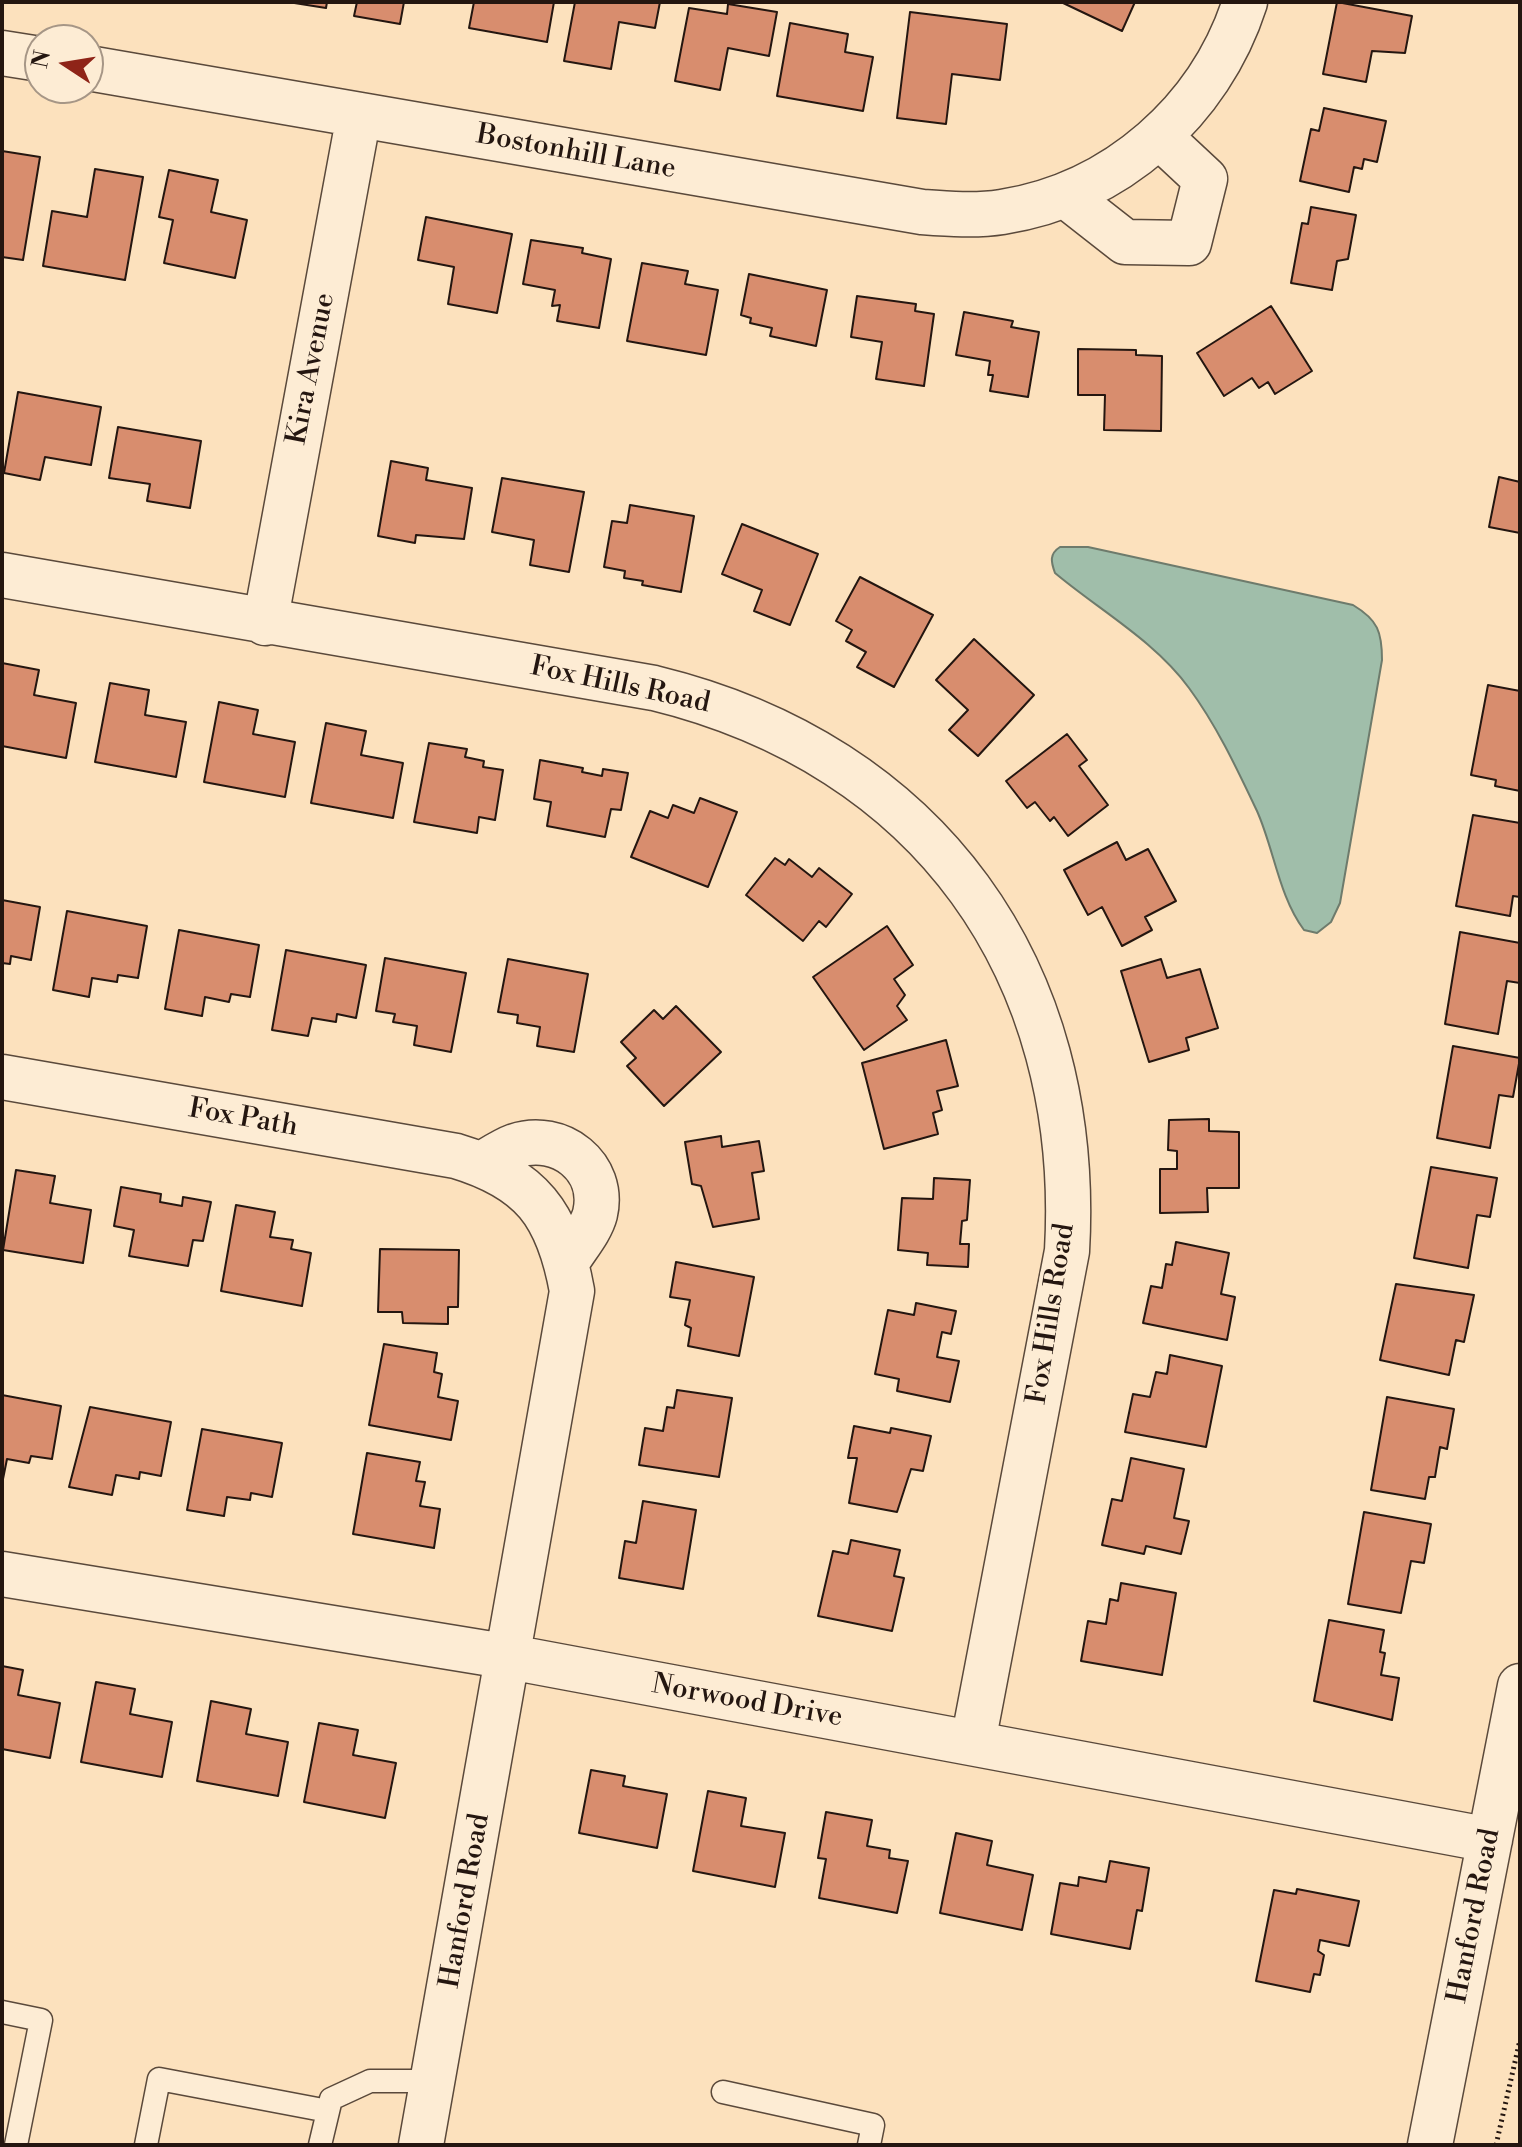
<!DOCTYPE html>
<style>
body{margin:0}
#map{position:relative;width:1522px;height:2147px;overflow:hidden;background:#fce1bd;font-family:"Libre Bodoni",serif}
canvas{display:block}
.frame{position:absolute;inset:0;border:4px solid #241610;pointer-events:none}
.north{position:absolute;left:24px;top:24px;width:80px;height:80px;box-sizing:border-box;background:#fdecd4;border:2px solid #a69686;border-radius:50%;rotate:282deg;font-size:22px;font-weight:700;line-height:32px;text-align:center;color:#241610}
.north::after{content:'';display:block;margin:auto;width:28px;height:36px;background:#8f2418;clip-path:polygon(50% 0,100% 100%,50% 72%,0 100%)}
</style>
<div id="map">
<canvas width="1522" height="2147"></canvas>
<div class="frame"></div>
<div class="north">N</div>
</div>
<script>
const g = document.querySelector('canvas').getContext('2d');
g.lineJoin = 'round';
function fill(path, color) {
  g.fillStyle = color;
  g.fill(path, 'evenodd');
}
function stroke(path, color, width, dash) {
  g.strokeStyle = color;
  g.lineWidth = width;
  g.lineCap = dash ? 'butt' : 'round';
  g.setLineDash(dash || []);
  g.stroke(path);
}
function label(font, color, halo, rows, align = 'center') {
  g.font = font + ' "Libre Bodoni",serif';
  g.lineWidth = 7;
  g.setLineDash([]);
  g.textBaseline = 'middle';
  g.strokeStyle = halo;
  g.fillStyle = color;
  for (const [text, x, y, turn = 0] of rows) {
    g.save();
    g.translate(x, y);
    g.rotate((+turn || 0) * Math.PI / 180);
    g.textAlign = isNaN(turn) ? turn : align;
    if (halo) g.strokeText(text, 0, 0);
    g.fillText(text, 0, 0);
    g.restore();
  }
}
const water = new Path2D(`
 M1060,547H1088L1353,605C1378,620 1382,632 1382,660L1340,903L1331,922L1317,933L1304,930C1279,897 1274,849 1257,811C1237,769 1217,726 1189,688C1155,641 1099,610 1055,573C1051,562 1049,554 1060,547Z`);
const building = new Path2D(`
 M288,2H327L326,8Z
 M357,2H404L400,24L354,16Z
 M474,2H554L547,42L469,28Z
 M575,2H660L655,28L619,22L611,69L564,61Z
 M1061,2H1135L1122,31Z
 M1337,2L1412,16L1405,53L1372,51L1366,82L1323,74Z
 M728,4L777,12L769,56L728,48L720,90L675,81L689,8L727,14Z
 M910,12L1007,24L1000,80L952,74L946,124L897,118Z
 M790,23L848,34L845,52L873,57L863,111L777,96Z
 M1324,108L1386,121L1377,162L1364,159L1362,169L1354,167L1349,192L1300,181L1311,129L1319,131Z
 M2,151L40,157L23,260L2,257Z
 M95,169L143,177L125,280L43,266L52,211L87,217Z
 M169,170L218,180L211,212L247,220L235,278L164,263L173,220L159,217Z
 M1311,207L1356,215L1348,259L1337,261L1332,290L1291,283L1302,223L1308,224Z
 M426,217L512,234L497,313L448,304L454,267L418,260Z
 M531,240L583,248L582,253L611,259L599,328L557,321L560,305L552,306L555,290L523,284Z
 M642,263L688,271L685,284L718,290L706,355L627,341Z
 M749,274L827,290L816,346L770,336L772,328L750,323L751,318L741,315Z
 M857,296L916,304L915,311L934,314L924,386L876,379L882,342L851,337Z
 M1271,306L1312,371L1275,394L1268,382L1259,388L1252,378L1224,396L1197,353Z
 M964,312L1013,321L1011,327L1039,332L1028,397L990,391L993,375H988L990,361L956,355Z
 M1078,349L1136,350V355L1162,356L1161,431L1104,430L1105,395H1078Z
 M18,392L101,407L91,465L45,457L40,480L4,473Z
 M118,427L201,441L190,508L147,501L150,484L109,478Z
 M391,461L428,468L426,480L472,488L464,539L416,535L415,543L378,536Z
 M1499,477L1520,482V533L1489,527Z
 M502,478L584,492L569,572L530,565L534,540L492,532Z
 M630,505L694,516L681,592L642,585L643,581L624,578L625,571L604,567L612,521L627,523Z
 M742,524L818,554L790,625L754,611L762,590L722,574Z
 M860,577L933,615L894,687L857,667L866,652L846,641L852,630L836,621Z
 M974,639L1034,695L978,756L949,730L968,710L936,680Z
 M2,663L39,670L34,695L76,703L66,758L2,746Z
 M110,683L149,690L145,715L186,722L176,777L95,762Z
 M1488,685L1520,691V791L1495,786L1496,780L1471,775Z
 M219,702L258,710L253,734L295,742L285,797L204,782Z
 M326,723L366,731L361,755L403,763L393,818L311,803Z
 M1067,734L1087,760L1079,766L1108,805L1068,836L1054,817L1050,821L1035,802L1027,808L1006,781Z
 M429,743L467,749L465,757L484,761L483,767L503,770L495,820L479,817L477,833L414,822Z
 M540,760L583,768L582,772L602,776L603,769L628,773L621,810L611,809L605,837L547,826L551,802L534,799Z
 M700,798L737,812L708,887L631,857L650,811L668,818L673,805L694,813Z
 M1473,815L1520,823V897L1513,896L1510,916L1456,906Z
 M1117,842L1126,860L1148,849L1176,901L1145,917L1152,930L1122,946L1102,907L1088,915L1064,870Z
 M775,858L785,865L789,859L812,877L819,868L852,894L826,927L819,921L803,941L746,895Z
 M2,900L40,907L31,960L11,956L10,964L2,963Z
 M67,911L147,926L138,978L118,975L117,982L92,978L89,997L53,990Z
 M887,926L913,965L894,979L905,995L897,1006L907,1020L864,1050L813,977Z
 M179,930L259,945L250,997L231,994L229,1002L205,997L202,1016L165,1009Z
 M1460,932L1520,943V983L1507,981L1498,1034L1445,1024Z
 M286,950L366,965L356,1018L337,1014L336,1022L312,1018L308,1036L272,1030Z
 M385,958L466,973L451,1052L414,1045L417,1026L393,1022L395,1014L376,1011Z
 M508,959L588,974L574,1052L537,1046L540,1027L517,1023L518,1015L498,1012Z
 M1161,959L1167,978L1200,969L1218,1028L1186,1038L1189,1050L1149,1062L1121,971Z
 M676,1006L721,1052L664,1106L627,1066L636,1058L621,1042L654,1010L663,1019Z
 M946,1040L958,1086L937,1091L942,1110L933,1113L938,1134L884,1149L862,1063Z
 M1453,1046L1520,1058L1513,1097L1499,1095L1490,1148L1437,1138Z
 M1209,1119V1131L1239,1132V1188H1207L1208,1212L1160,1213V1169H1177V1151L1168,1150L1169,1120Z
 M721,1136L722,1147L759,1141L764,1171L752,1173L759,1219L713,1227L701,1186L692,1184L685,1142Z
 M1431,1167L1497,1178L1490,1217L1477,1215L1468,1268L1414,1258Z
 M16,1170L55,1176L50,1203L91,1210L83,1263L3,1250Z
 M934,1178L970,1180L967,1220L962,1221L960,1244H969L968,1267L927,1265L928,1253L898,1250L902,1198L933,1199Z
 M121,1187L161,1194L160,1202L182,1206L183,1197L211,1202L203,1241L193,1240L188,1266L129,1256L134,1230L114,1226Z
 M236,1205L275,1212L270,1237L293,1240L291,1249L311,1253L302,1306L221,1291Z
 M1176,1242L1229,1253L1221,1294L1235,1297L1227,1340L1143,1323L1151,1286L1162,1288L1166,1264L1172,1265Z
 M380,1249L459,1250L458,1307H448V1324L403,1323L402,1312H378Z
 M676,1262L754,1277L739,1356L688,1346L691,1328L685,1325L690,1300L670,1297Z
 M1396,1284L1474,1295L1464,1342L1456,1340L1449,1375L1380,1360Z
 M916,1303L956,1311L951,1334L942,1332L937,1357L959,1361L950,1402L897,1391L899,1379L875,1374L888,1310L914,1315Z
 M384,1344L437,1353L434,1372L442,1374L438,1397L458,1401L451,1440L369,1425Z
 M1170,1355L1222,1366L1206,1447L1125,1432L1133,1394L1150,1397L1156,1372L1167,1374Z
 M677,1390L732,1398L719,1477L639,1465L645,1428L663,1431L667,1407L674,1408Z
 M2,1395L61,1406L52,1459L31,1456L29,1463L7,1459L3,1479Z
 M1387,1397L1454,1409L1447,1449L1440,1447L1435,1477H1429L1425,1499L1371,1490Z
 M90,1407L171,1422L161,1476L140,1472L139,1479L116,1475L112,1495L69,1487Z
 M854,1426L890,1433L891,1428L931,1436L923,1471L911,1469L897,1512L849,1503L857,1458H848Z
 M202,1429L282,1443L272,1497L251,1493L250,1500L227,1497L224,1516L187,1510Z
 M367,1453L420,1462L416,1481L425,1482L420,1506L440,1509L434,1548L353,1534Z
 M1131,1458L1184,1469L1174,1518L1189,1521L1181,1554L1146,1546L1144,1554L1102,1545L1112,1499L1122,1501Z
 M643,1501L696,1510L683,1589L619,1578L625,1541L636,1543Z
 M1364,1512L1431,1524L1424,1563L1411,1561L1401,1613L1348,1604Z
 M851,1540L900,1550L894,1576L904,1578L892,1631L818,1616L833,1551L848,1554Z
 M1121,1583L1176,1593L1162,1675L1081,1661L1088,1621L1106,1624L1110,1599L1118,1601Z
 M1329,1620L1384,1630L1380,1652L1385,1653L1381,1675L1399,1678L1392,1720L1314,1701Z
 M2,1666L23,1670L18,1695L60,1703L50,1758L2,1749Z
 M96,1682L135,1689L130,1714L172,1722L162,1777L81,1762Z
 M211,1701L251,1709L246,1734L288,1742L278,1796L197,1781Z
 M319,1723L358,1730L353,1755L396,1763L385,1818L304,1802Z
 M591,1770L625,1776L623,1786L667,1794L657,1848L579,1833Z
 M708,1791L746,1798L741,1826L785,1833L775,1887L693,1871Z
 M826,1812L872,1820L867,1846L890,1850L889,1858L908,1861L897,1913L819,1898L826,1859L818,1858Z
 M956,1833L992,1841L987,1865L1033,1875L1022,1930L940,1913Z
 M1110,1861L1149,1868L1142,1911L1137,1910L1130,1949L1051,1934L1060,1883L1078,1886L1079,1877L1106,1882Z
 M1297,1889L1359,1901L1349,1946L1320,1940L1318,1951L1324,1955L1320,1975L1314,1974L1310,1992L1256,1981L1274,1890L1296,1894Z`);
const path = new Path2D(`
 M1496,2145L1520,2040`);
const lane = new Path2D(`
 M2,2012L41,2020L16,2145
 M723,2092L873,2125L869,2145
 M146,2145L159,2079L328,2111
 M320,2145L331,2099L370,2081H433`);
const street = new Path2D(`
 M2,53L40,59
 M88,68L922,212C949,214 976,216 1002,212C1116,194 1210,111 1245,2
 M1065,195L1125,242L1189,243L1205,179L1160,137
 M2,575L654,688C929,755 1083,970 1067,1251L973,1742
 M265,623L359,115
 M2,1077L456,1156C532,1179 558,1214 572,1291L421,2145
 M482,1164C492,1158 504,1150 515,1146C560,1131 606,1167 595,1214C591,1230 575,1248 567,1262
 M2,1574L510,1657L1490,1840
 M1430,2145L1520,1686`);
const streetNames = [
 ["Bostonhill Lane",576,153,10],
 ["Kira Avenue",312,369,-79],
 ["Fox Hills Road",620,686,12],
 ["Fox Path",243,1119,10],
 ["Fox Hills Road",1052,1314,-81],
 ["Norwood Drive",747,1702,10],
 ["Hanford Road",466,1901,-80],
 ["Hanford Road",1475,1916,-79]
];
fill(water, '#a0beaa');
stroke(water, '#6e7b6c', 2);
fill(building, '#d88d6e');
stroke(building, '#241610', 2);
stroke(lane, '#5a493b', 25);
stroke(street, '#5a493b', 47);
stroke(path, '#241610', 5, [2, 4]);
stroke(lane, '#fdecd4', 22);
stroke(street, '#fdecd4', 44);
label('28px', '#241610', '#fdecd4', streetNames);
</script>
